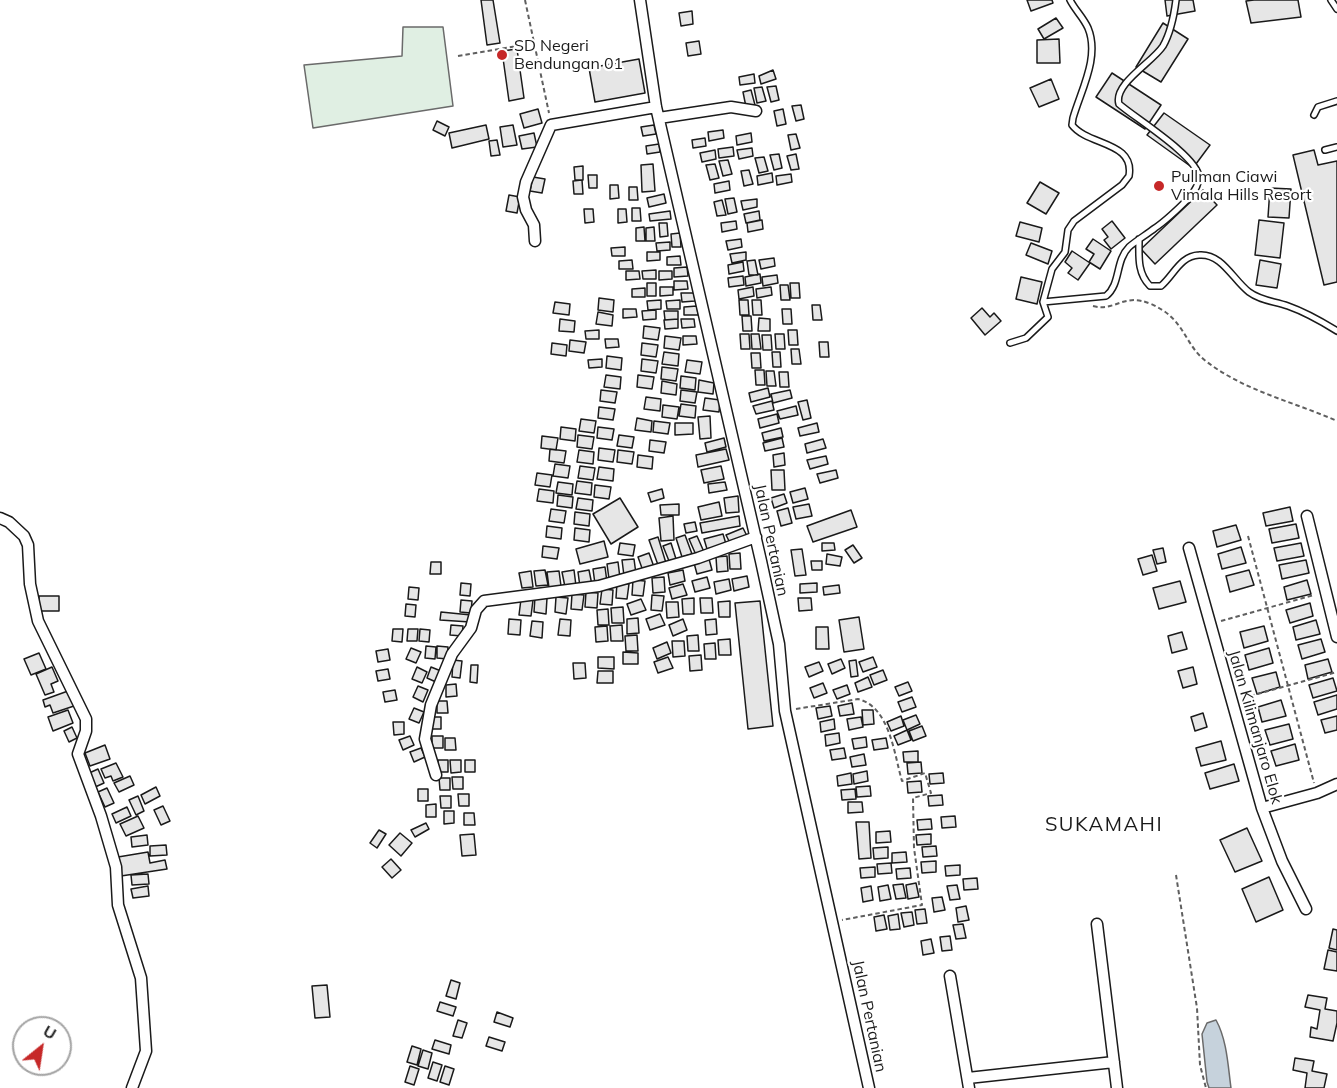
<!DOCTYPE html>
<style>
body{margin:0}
#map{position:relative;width:1337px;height:1088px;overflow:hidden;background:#fff;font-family:Mulish,sans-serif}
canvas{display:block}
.north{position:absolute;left:12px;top:1016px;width:60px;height:60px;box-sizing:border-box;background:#fff;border:2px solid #a3a3a3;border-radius:50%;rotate:30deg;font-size:16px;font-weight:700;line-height:24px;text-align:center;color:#1a1a1a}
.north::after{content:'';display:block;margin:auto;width:21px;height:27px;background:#c62828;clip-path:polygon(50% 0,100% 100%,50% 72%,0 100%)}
</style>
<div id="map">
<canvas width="1337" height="1088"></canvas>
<div class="north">U</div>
</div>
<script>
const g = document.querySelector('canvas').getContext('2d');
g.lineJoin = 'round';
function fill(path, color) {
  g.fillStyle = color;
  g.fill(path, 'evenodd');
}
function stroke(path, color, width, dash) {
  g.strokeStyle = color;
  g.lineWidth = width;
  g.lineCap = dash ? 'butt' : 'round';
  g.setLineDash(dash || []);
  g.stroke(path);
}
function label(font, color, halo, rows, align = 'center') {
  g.font = font + ' Mulish,sans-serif';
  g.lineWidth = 4.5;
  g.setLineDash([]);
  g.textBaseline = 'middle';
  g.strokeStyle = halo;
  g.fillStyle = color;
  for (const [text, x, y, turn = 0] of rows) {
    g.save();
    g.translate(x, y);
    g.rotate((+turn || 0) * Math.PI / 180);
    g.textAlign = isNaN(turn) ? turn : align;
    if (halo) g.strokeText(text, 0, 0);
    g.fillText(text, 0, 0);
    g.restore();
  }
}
const green = new Path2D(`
 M403,27H443L453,106L313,128L304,65L402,56Z`);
const water = new Path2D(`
 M1216,1020C1227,1040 1228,1066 1231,1088H1209L1207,1082L1202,1034L1207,1023Z`);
const building = new Path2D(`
 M481,0H493L500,43L487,45Z
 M1027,0H1052L1053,3L1031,11Z
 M1165,0H1193L1195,11L1167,16Z
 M1254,0H1298L1301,17L1251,23L1246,1Z
 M692,11L693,24L681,26L679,13Z
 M1056,18L1063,28L1044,39L1038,29Z
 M1163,23L1188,39L1161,82L1136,67Z
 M1059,39L1060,63H1037V40Z
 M699,41L701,54L688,56L686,43Z
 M517,49L524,98L509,101L502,51Z
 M639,59L645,93L595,102L589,68Z
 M773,70L776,79L761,84L759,76Z
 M1112,73L1161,105L1145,129L1096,97Z
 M754,74L755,83L740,85L739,77Z
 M1051,79L1059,99L1039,107L1030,88Z
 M776,86L779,100L771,102L767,87Z
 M762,87L766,101L757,103L754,88Z
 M751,90L755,105L746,107L743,92Z
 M801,105L804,119L796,121L792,106Z
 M538,109L542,123L524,128L520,114Z
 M783,109L786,124L777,126L774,111Z
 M1164,113L1210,145L1193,168L1147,135Z
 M437,121L449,127L445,136L433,130Z
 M486,125L489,139L452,148L449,133Z
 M513,125L517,145L503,147L500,127Z
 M654,125L656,134L643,136L641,127Z
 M723,130L724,138L709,141L708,132Z
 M534,133L537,147L522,149L519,136Z
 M751,133L752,142L737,145L736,136Z
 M796,134L800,148L791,150L788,135Z
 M705,138L706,146L693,148L692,140Z
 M497,140L500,155L491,156L489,141Z
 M659,144L660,152L647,154L646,146Z
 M733,147L734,156L719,158L718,149Z
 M752,148L753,156L739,159L737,150Z
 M715,150L716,159L702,162L700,153Z
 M1314,150L1318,165L1337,161V282L1324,285L1293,155Z
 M779,154L782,168L774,170L770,155Z
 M796,154L799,169L791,170L787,156Z
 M764,157L768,171L759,173L755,158Z
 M728,160L732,174L723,176L719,161Z
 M653,164L655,191L642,192L641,165Z
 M715,164L719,178L710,180L706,165Z
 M583,166V180H575L574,167Z
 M749,170L753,184L744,186L741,171Z
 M772,173L773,182L758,185L757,176Z
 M791,174L792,182L777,185L776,176Z
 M588,175H597V188H589Z
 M533,177L545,179L542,193L530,191Z
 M582,180L583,194H574L573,181Z
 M729,181L730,190L715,193L714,184Z
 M1040,182L1059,193L1046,214L1027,203Z
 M610,185H618L619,198L610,199Z
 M629,187H637L638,200H629Z
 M1270,188L1291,189L1289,218L1268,217Z
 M1203,190L1217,205L1155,264L1141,249Z
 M664,194L666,203L649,207L647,198Z
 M509,195L520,197L517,213L506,211Z
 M734,198L737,212L728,214L725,199Z
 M757,199V207L743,210L741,201Z
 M722,200L726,215L717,216L714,202Z
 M632,208H640L641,221H632Z
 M584,209H593L594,222L585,223Z
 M618,209H626L627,222L618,223Z
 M670,211L671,219L650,221L649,214Z
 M759,211L760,220L746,223L744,214Z
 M762,220L763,229L748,232L747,223Z
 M1259,220L1284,223L1280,258L1255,255Z
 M736,221L737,229L722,232L721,223Z
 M1112,221L1125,238L1111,249L1104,240L1108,237L1102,229Z
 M1020,222L1042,228L1039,242L1016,236Z
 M659,223H667L668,236L660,237Z
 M644,227L645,241H636V228Z
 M654,227L655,241H646V228Z
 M680,233L681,247H672L671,234Z
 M741,239L742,247L728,250L726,241Z
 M1093,239L1111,251L1100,269L1089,262L1094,254L1086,249Z
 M670,242V250L657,251L656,243Z
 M1031,243L1052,251L1048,264L1026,255Z
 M625,247V256H612L611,248Z
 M1072,251L1090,263L1078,280L1068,273L1072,268L1065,262Z
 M647,252H660V260L647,261Z
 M746,252V260L732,263L730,254Z
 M680,256L681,265H667V257Z
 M774,258L775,266L761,269L759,260Z
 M632,260L633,269H619V261Z
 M755,260L758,275H749L747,261Z
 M1260,260L1281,264L1277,288L1256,285Z
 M743,262L744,271L729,274L728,265Z
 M687,267L688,276L674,277V268Z
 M656,270V279H643L642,271Z
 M626,271H639L640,279L626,280Z
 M659,271H672V279L659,280Z
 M760,274L761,283L746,286L745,277Z
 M777,275L778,283L763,286L762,277Z
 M743,276L744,285L729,287L728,278Z
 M1021,277L1042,282L1037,304L1016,299Z
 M674,281H687L688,289L674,290Z
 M647,283H656V296H647Z
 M790,283H799L800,298H791Z
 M780,285H788L790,300H781Z
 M660,287H673V295L660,296Z
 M753,287L754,296L739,299L738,290Z
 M771,287L772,295L757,298L756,289Z
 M645,288V297H632V289Z
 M681,293H694L695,301L682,302Z
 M599,298L614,300L613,312L598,310Z
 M661,300V309L648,310L647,301Z
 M680,300V309H667L666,301Z
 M739,300H748L749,315H740Z
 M752,300H761L762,315H753Z
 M555,302L570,304L569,315L553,313Z
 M812,305H820L822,320H813Z
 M697,306L698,315H684V307Z
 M982,308L990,317L994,313L1001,321L985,335L971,318Z
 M623,309H636L637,317L623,318Z
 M782,309H791L792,324H783Z
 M656,310V319L643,320L642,311Z
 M664,311H678V319L665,320Z
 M598,312L613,315L612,326L596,324Z
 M742,316H751L752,331H743Z
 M759,318L770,319V331H758Z
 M560,319L575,321L574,332L559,331Z
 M678,319V328L665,329L664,320Z
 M681,319H694L695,327L682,328Z
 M644,326L660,328L658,340L643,338Z
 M599,330V339H586L585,331Z
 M788,330H797L798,345H789Z
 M740,334H749L750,349H741Z
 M751,334H759L761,349H752Z
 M775,334H784L785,349H776Z
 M762,335H771L772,350H763Z
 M665,336L681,338L679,350L664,348Z
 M683,336H696L697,344L683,345Z
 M605,339H618L619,347L606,348Z
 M570,340L586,342L584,353L569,351Z
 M819,342H828L829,357H820Z
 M552,343L567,345L566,356L551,354Z
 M642,343L658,345L656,357L641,355Z
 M791,349H799L801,364H792Z
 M664,352L679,354L678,366L662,364Z
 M772,352H780L781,367H773Z
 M751,353H760L761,368H752Z
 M607,356L622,358L621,370L606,368Z
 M602,359V367L589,368L588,360Z
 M642,359L658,361L656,373L641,371Z
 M687,360L702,362L700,374L685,372Z
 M662,367L678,369L676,381L661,379Z
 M755,370H764L765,385H756Z
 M766,371H774L776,386H767Z
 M779,372H788L789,387H780Z
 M606,375L621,377L620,389L604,387Z
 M638,375L654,377L652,389L637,387Z
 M681,376L696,378L695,390L680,388Z
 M699,380L714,383L713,394L698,392Z
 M662,381L677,384L676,395L661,393Z
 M768,388L770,397L751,402L749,393Z
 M601,390L617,392L615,403L600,401Z
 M681,390L697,392L695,403L680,401Z
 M790,390L792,398L773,403L771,394Z
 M646,397L661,399L660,411L644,409Z
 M705,398L720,400L719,412L703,410Z
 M807,400L811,418L803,420L798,402Z
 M772,401L774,410L756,414L753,406Z
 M681,404L696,406L695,418L679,416Z
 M663,405L679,407L677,419L662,417Z
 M796,406L798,415L780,419L777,411Z
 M599,407L615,409L613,420L598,418Z
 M777,414L779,423L760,428L758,419Z
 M710,416L711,438L700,439L698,417Z
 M637,418L652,421L651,432L635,430Z
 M581,419L596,421L594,433L579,431Z
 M654,421L670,423L668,434L653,432Z
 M675,423H693V434L675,435Z
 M817,423L819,432L800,436L798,428Z
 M561,427L576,429L575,441L560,439Z
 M598,427L614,429L612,440L597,438Z
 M781,428L783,437L764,441L762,433Z
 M578,435L594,437L592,449L577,447Z
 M619,435L634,437L632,448L617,446Z
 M542,436L558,438L556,450L541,448Z
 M724,438L726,447L707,452L705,443Z
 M782,438L784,447L765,451L763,443Z
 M823,439L826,448L807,453L805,444Z
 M650,440L666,442L664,453L649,451Z
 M599,448L615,450L613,462L598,460Z
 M550,449L566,451L564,463L549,461Z
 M726,449L729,460L698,467L696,455Z
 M579,450L594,452L593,464L577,462Z
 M618,450L634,452L632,464L617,462Z
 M784,453L785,465L774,467L773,455Z
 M638,455L653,457L652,469L637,467Z
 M826,456L828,464L810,469L807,460Z
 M555,464L570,466L568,478L553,476Z
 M580,466L595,468L593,480L578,478Z
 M721,466L724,479L704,483L701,470Z
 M599,467L614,469L613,481L597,479Z
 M771,470H784L785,490H772Z
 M836,470L838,478L820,483L817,474Z
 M537,473L552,475L550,487L535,485Z
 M577,481L592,483L591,495L575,493Z
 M558,482L573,484L572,495L556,493Z
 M725,482L727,490L709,493L708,484Z
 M595,485L611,487L609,499L594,497Z
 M805,488L808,499L793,503L790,492Z
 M539,489L554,491L553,503L537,501Z
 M662,489L664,498L651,502L648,493Z
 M784,494L787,503L774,508L771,498Z
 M558,495L573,497L572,508L557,506Z
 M738,496L739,512L726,513L724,498Z
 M578,498L593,500L592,511L576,509Z
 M620,498L638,527L611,544L593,514Z
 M719,502L722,516L701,520L698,507Z
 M679,504V515H661L660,505Z
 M809,504L812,516L796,519L793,507Z
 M1290,507L1293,521L1266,526L1263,513Z
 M788,508L792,523L781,526L777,511Z
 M551,509L566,511L564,523L549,521Z
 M851,510L857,527L813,542L807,526Z
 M575,512L590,514L589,526L574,524Z
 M673,516L674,540L661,541L659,518Z
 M739,516L740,526L702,533L700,523Z
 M695,522L697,531L686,533L684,524Z
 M1296,524L1299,538L1272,543L1269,529Z
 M1236,525L1241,540L1217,547L1213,531Z
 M547,526L562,528L561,539L546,537Z
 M575,528L590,530L589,542L574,540Z
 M743,528L747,536L730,543L726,535Z
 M723,534L726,544L707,549L704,539Z
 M685,535L692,554L682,557L676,538Z
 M697,536L704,552L696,555L689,539Z
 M658,537L666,563L658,565L649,540Z
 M604,541L608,557L580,564L576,549Z
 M620,543L635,545L633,556L618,554Z
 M671,543L676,559L669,561L663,546Z
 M822,543H834L835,550L822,551Z
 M1301,543L1304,556L1277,561L1274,548Z
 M853,545L862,558L854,563L845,550Z
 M543,546L559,548L557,559L542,557Z
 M1241,547L1246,563L1222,569L1218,554Z
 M1163,548L1166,562L1157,564L1153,550Z
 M802,549L806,575L795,576L791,550Z
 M649,553L654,567L643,571L638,557Z
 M740,553L741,569H730L729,554Z
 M827,554L842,557L840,566L826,564Z
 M1152,555L1157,571L1143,575L1138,559Z
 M727,556L728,571L717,572L716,557Z
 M634,559L636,574L624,576L622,560Z
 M709,559L712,570L697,574L694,563Z
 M1306,560L1309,573L1282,579L1279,565Z
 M811,561H822V570H812Z
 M431,562H441V574H430Z
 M618,562L620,578L609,579L607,564Z
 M605,567L607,582L595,584L593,569Z
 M545,570L548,585L536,586L534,571Z
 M574,570L576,586L565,587L562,572Z
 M589,570L592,585L580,587L578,572Z
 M683,570L685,581L670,585L668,573Z
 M1249,570L1254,585L1230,592L1226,576Z
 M531,571L533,587L522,588L519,573Z
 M559,571L561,586L549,588L547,572Z
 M747,576L749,587L734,591L732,579Z
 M664,577L665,592L653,593L652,578Z
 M707,577L710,588L695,592L692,581Z
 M729,579L731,590L716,594L714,582Z
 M633,580L645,581L643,596L632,595Z
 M1307,580L1311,594L1287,600L1284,587Z
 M1180,581L1186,602L1159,609L1153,588Z
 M617,582L629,584L627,599L616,598Z
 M461,583L471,584L470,596L460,595Z
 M817,583V592L800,593V584Z
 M683,584L687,595L672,599L669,588Z
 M839,585L840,593L824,595L823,587Z
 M409,587L419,588L418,600L408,599Z
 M602,589L613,590L612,605L600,604Z
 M586,592L598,593L597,608L585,607Z
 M572,594L584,595L582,610L571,609Z
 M652,595L664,596L662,611L651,610Z
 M39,596H59V611H39Z
 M535,597L547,598L546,614L534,612Z
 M556,597L568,598L566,614L555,612Z
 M694,598V614H683L682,599Z
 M700,598H712L713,613H701Z
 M798,598H811L812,610L799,611Z
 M521,599L533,600L531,616L519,615Z
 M641,599L646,610L631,615L627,604Z
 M461,600L472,601L471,613L460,612Z
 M730,601V617H719L718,602Z
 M760,601L773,726L748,729L735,603Z
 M666,602H678L679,617L667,618Z
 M1310,603L1313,616L1290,623L1286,610Z
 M406,604L416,605L415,617L405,616Z
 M623,607L624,623H612L611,608Z
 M608,609L609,625H598L597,610Z
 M441,612L471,615L470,622L440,620Z
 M660,614L665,625L650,630L646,619Z
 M859,617L864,649L844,652L839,620Z
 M638,618L639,633L627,634V619Z
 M509,619L521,620L520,635L508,634Z
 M560,619L571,620L570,636L558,635Z
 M683,619L687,630L673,636L669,625Z
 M716,619L717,634L706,635L705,620Z
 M1316,620L1320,634L1296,640L1293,627Z
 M532,621L543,622L542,638L530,636Z
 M451,625L463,626L462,636L450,635Z
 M622,625L623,641H611L610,626Z
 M607,626L608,641L596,642L595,627Z
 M1264,626L1268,641L1244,648L1240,632Z
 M816,627H828L829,649H816Z
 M393,629H403L402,642L392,641Z
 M408,629H418L417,641H407Z
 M420,629L430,630L429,642L419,641Z
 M1182,632L1187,649L1172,653L1168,636Z
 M637,635L638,651H626L625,636Z
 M698,635L699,651H688L687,636Z
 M730,639L731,655H719L718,640Z
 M1321,639L1325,652L1302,659L1298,645Z
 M672,641H684L685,656L673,657Z
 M667,642L671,653L657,659L653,648Z
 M715,643L716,659H705L704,644Z
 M426,646L436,647L435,659L425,658Z
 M437,646L448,647L447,659L437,658Z
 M411,648L421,652L416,663L406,659Z
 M1269,648L1273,663L1249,670L1245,655Z
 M388,649L390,660L378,662L376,651Z
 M623,652L638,653V664H623Z
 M39,653L46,669L31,675L24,659Z
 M701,655L702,670L690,671L689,656Z
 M598,657H614V669L598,668Z
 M668,657L673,668L658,673L654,662Z
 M873,657L877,667L863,672L859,662Z
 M841,659L845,668L832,674L828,664Z
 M1328,659L1332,672L1308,679L1305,665Z
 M453,660L462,661L460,678L452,677Z
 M856,660L858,676L851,677L849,661Z
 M819,662L823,671L809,677L805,667Z
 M573,663H585L586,678L574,679Z
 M471,665H478L477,683L470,682Z
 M52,667L58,681L51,684L54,692L45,695L36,674Z
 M417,667L427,672L422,683L412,679Z
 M431,667L441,671L436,682L427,678Z
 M1193,667L1197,684L1183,688L1178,671Z
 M388,669L390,679L378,681L376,671Z
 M883,670L887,680L874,685L870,675Z
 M598,671H613V683H597Z
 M1276,672L1280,687L1257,694L1252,678Z
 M868,677L872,687L858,692L855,683Z
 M1333,678L1337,691L1313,698L1309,685Z
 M908,682L912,691L899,696L895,687Z
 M823,683L827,693L814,698L810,688Z
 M456,684L457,696L446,697V685Z
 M847,685L850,694L837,699L833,690Z
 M418,686L428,690L423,702L413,697Z
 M395,690L397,700L385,702L383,692Z
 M68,691L74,706L53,713L50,705L45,707L43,700Z
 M1337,695V709L1318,715L1314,702Z
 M912,697L916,707L902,712L898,702Z
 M1281,700L1286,716L1262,722L1258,707Z
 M437,701H447L448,713H437Z
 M852,703L854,714L840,716L838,706Z
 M830,706L832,716L818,719L816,708Z
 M414,708L424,712L419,723L409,719Z
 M68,710L73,723L53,731L48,717Z
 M862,710H873L874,724L863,725Z
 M1203,713L1207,727L1195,731L1191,717Z
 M916,715L920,724L907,730L903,720Z
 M901,716L904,726L891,731L887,722Z
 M1337,716V730L1325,733L1321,720Z
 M431,717H441V729H431Z
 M861,717L863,727L849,730L847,719Z
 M834,719L835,729L821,732L820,722Z
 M393,722H404V734L394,735Z
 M1289,724L1293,739L1270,745L1265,730Z
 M922,726L926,736L913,741L909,731Z
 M72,727L77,738L69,742L64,731Z
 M907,730L911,740L898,745L894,736Z
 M839,733L840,743L826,746L825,735Z
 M410,736L414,745L403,750L399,740Z
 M432,736H443V748H432Z
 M866,737L867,747L854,749L852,739Z
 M445,738H455L456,750H445Z
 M886,738L888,748L874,750L872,740Z
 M1221,741L1226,760L1201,766L1196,748Z
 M1295,744L1299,760L1276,766L1271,751Z
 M105,745L110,759L90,766L85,753Z
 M421,748L425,757L414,762L410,752Z
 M844,748L846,758L832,760L830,750Z
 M918,751V762H904L903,752Z
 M864,754L866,765L852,767L850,757Z
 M438,760H448V772H438Z
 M450,760H461V772L451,773Z
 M465,760H475V772H465Z
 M921,762L922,773L908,774L907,763Z
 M116,763L123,777L113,781L111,776L105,778L101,769Z
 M1234,764L1239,781L1210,789L1205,773Z
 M98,769L104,783L93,788L87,774Z
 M867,771L868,781L854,784L853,774Z
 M851,773L852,784L838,786L837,776Z
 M943,773L944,783L930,784L929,774Z
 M130,776L134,785L119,792L114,783Z
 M452,777H463V789H453Z
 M439,778H450V790H440Z
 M921,781L922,792L908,793L907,782Z
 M870,786L871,796L857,797L856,787Z
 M156,787L160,796L145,804L141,795Z
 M107,788L114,803L105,807L98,792Z
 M418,789H428V801H418Z
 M855,789L856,799L842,800L841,790Z
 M458,794H469V806H459Z
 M942,795L943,805L929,806L928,796Z
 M138,796L144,811L136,815L129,800Z
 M440,796H451V808H441Z
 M848,802H862L863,812L848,813Z
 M436,804V817H426V805Z
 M163,806L170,821L161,825L154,810Z
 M127,807L131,816L116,823L112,814Z
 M444,811H454V823L444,824Z
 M464,813H474L475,825H464Z
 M138,816L144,828L126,836L120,824Z
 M955,816L956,827L942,828L941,817Z
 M931,819L932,829L918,830L917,820Z
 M856,822H869L871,858L859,859Z
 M426,823L429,829L415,837L411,830Z
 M1247,828L1262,861L1235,872L1220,840Z
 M379,830L386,834L377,848L370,843Z
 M890,831L891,842L876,843V832Z
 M400,833L412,843L401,856L389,845Z
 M474,834L476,855L462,856L460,835Z
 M931,834V844L917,845L916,835Z
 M147,835L148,845L132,847L131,837Z
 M166,845L167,855L150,856V846Z
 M936,846L937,856L923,857L922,847Z
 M888,847V858L874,859L873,848Z
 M148,852L150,863L165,860L167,869L121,876L118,857Z
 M906,852L907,862L892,863V853Z
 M391,859L401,870L392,878L382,867Z
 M936,861V872L922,873L921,862Z
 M891,863L892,873L878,874L877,864Z
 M960,865V875L946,876L945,866Z
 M875,867V877L861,878L860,868Z
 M910,868L911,878L897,879L896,869Z
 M148,874L149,884L132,885L131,875Z
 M1269,877L1283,910L1256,922L1242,889Z
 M977,878L978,889L964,890L963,879Z
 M916,883L919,897L908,899L906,885Z
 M903,884L906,898L896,899L893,885Z
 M888,885L891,899L880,901L878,887Z
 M957,885L960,899L950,900L947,886Z
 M148,886L149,896L133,898L131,889Z
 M871,886L873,900L863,902L861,888Z
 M942,897L945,910L934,912L932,898Z
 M966,906L969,920L958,922L956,908Z
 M925,909L927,923L917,924L915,910Z
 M912,912L914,925L904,927L901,913Z
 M898,914L900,929L890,930L888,916Z
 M884,915L887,929L876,931L874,917Z
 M963,924L966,938L956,939L953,925Z
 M1333,929L1337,930V950L1329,948Z
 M950,936L952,950L942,951L940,937Z
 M931,939L934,953L923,955L921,941Z
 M1328,950L1337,952V971L1324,969Z
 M451,980L460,983L456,999L446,996Z
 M327,985L330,1017L315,1018L312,986Z
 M1308,995L1327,998L1325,1009L1337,1011V1023L1333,1041L1310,1037L1311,1027L1317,1029L1320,1010L1305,1007Z
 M440,1002L456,1007L453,1016L437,1011Z
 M497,1012L513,1018L510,1027L494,1022Z
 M458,1020L467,1023L462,1038L453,1036Z
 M489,1037L505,1042L502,1051L486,1046Z
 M435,1040L451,1045L449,1054L432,1049Z
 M412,1046L421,1049L417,1065L407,1062Z
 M423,1050L432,1053L428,1069L418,1066Z
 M1295,1058L1314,1061L1312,1071L1327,1074L1324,1088H1305L1307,1073L1293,1070Z
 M433,1062L442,1065L437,1081L428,1078Z
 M410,1066L419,1069L414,1085L405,1082Z
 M445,1066L454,1069L449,1085L440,1082Z`);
const path = new Path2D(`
 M525,0L549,113
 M458,56L535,43
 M1093,306C1116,312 1123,292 1151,304C1186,319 1183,344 1207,362C1245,391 1294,402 1337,421
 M1248,536L1314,783
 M1221,621L1314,595
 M1243,698L1337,672
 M796,709L858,699C890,707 894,754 902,781L925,773L931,793L913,798L914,848L922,905L842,920
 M1176,875L1197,1008L1200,1065L1206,1088`);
const service = new Path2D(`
 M1331,0L1337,9
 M1314,115L1318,107L1337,101
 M1325,150L1337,147
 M1139,239C1139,256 1137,273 1150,286H1161C1174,275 1180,256 1199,255C1222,253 1233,280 1249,292C1261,301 1274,301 1288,306C1305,312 1321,321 1337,331
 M1043,302L1106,296C1121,284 1115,261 1129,247C1137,240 1146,235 1155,228C1167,220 1179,208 1189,198C1194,192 1199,185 1199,177C1197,156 1135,118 1119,104C1113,84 1153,62 1163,46C1171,32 1174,16 1176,0
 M1010,343L1026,338L1048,317L1043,302L1052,269L1065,252L1068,230L1074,221L1122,185L1129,176C1135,141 1088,146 1072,125L1073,118C1081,90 1100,57 1088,28C1083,17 1075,10 1070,0`);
const minor = new Path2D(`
 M640,0L656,107L761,561L779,644L785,711L869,1088
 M659,118L731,107L756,111
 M535,241L534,225L526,210L523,197L526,182L551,125L656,107
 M1307,516L1337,637
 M0,518L9,522L24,536L28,545L30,584L38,621L86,719V731L78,754L101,816L116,867L118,905L141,978L146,1051L132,1088
 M1189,548L1262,808L1282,861L1306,909
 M436,775L425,739L431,705L452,654L471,628L476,610L484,601L599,586L698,558L756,537
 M1262,808L1317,793L1337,784
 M1097,924L1117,1088
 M950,976L969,1088
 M968,1078L1114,1062`);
const markers = [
 [502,55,6,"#c62828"],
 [1159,186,6,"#c62828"]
];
const poiNames = [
 ["SD Negeri",514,46],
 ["Bendungan 01",514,64],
 ["Pullman Ciawi",1171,177],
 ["Vimala Hills Resort",1171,195]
];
const streetNames = [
 ["Jalan Pertanian",771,540,78],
 ["Jalan Kilimanjaro Elok",1255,727,74],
 ["Jalan Pertanian",869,1016,78]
];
const quarterNames = [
 ["SUKAMAHI",1104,825]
];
fill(green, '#e0efe3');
stroke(green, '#6a6a6a', 1.5);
fill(water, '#c6d2dc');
stroke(water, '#6a6a6a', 1.5);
fill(building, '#e6e6e6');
stroke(building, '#1a1a1a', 1.5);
stroke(service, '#1a1a1a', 8);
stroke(minor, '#1a1a1a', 13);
stroke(path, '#5f5f5f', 2, [4.5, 3]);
stroke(service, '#fff', 5);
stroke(minor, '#fff', 10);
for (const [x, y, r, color] of markers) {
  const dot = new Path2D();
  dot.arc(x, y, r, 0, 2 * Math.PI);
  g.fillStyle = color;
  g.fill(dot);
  stroke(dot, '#fff', 2);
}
label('16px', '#1a1a1a', '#fff', poiNames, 'left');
label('16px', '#1a1a1a', '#fff', streetNames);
g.letterSpacing = '1.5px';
label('20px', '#1a1a1a', '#fff', quarterNames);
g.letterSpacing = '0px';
</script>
